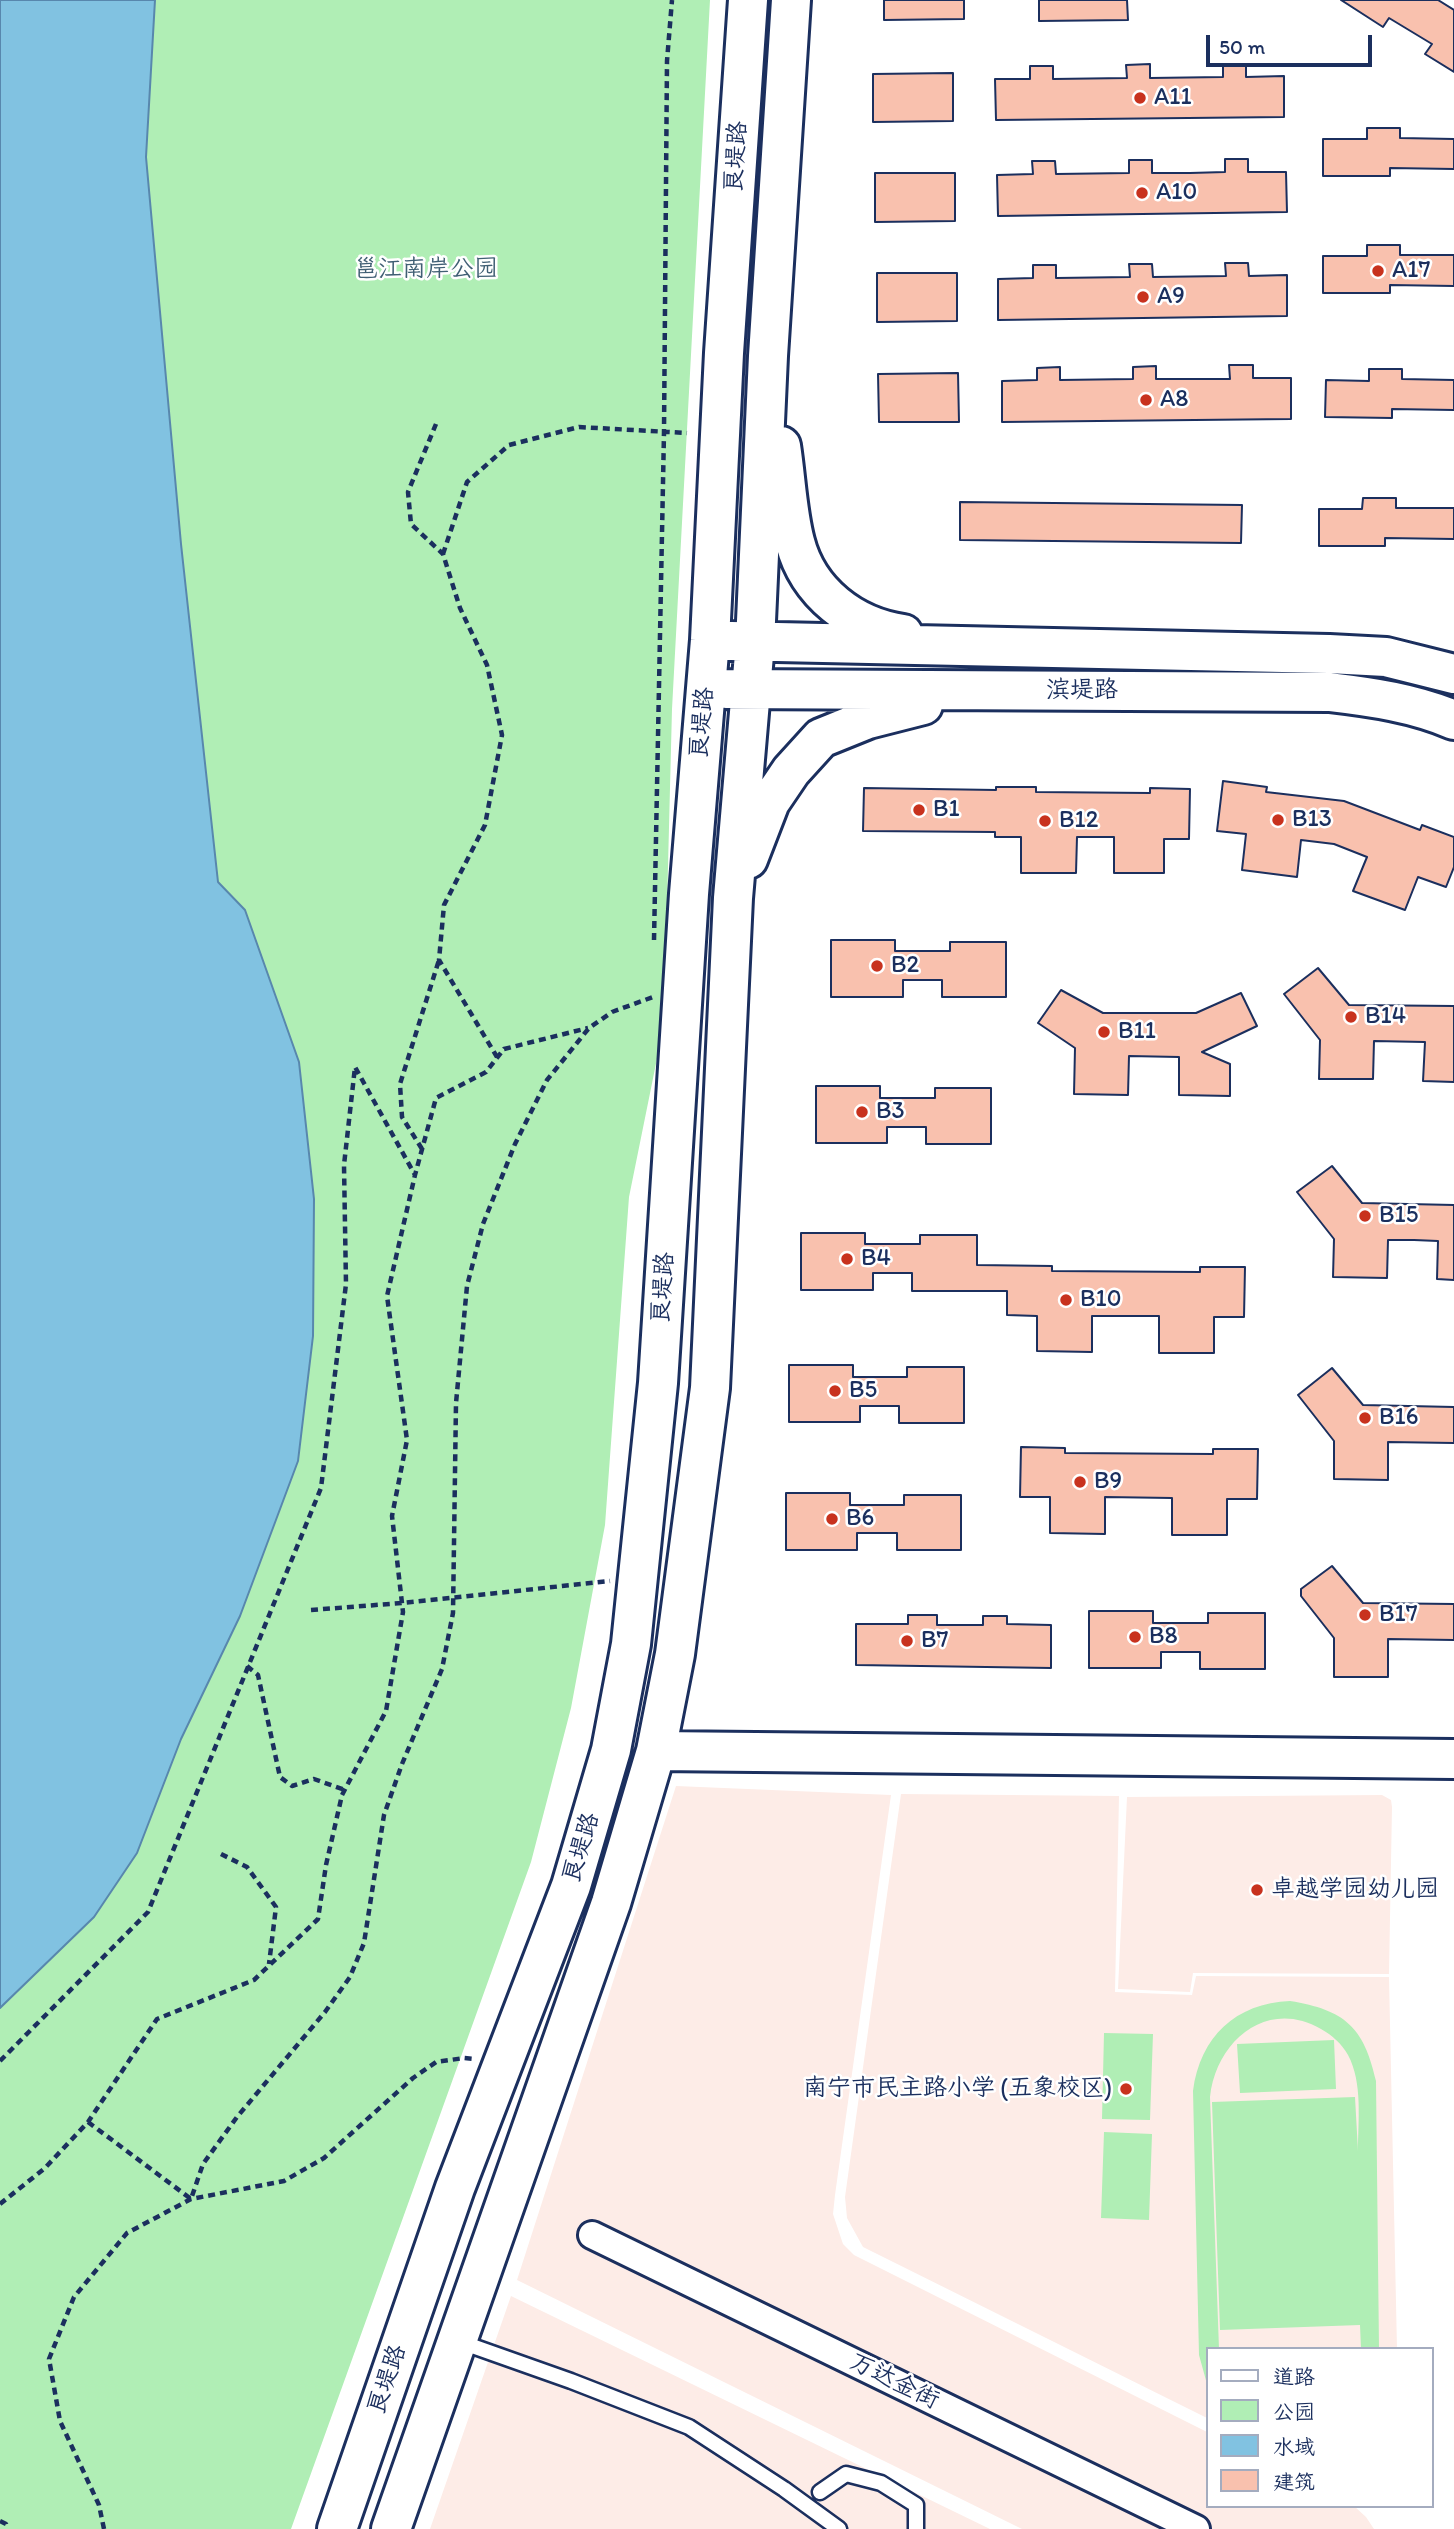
<!DOCTYPE html>
<meta charset="utf-8">
<style>
body{margin:0}
#map{position:relative;width:1454px;height:2529px;overflow:hidden;background:#fff;font-family:Itim,"LXGW WenKai TC",sans-serif}
canvas{display:block}
.legend{position:absolute;left:1206px;top:2347px;width:228px;height:161px;box-sizing:border-box;background:#fff;border:2px solid #a4acbf;margin:0;padding:9px 12px;list-style:none;font-size:21px;color:#1b2f5e}
.legend li{display:flex;align-items:center;gap:14px;height:35px}
.legend b{width:35px;border:2px solid #a4acbf}
.scale{position:absolute;left:1206px;top:35px;width:166px;height:32px;box-sizing:border-box;border:4px solid #1b2f5e;border-top:0;padding-left:9px;font-size:21px;line-height:24px;white-space:nowrap;color:#1b2f5e;-webkit-text-stroke:5px #fff;paint-order:stroke}
</style>
<div id="map">
<canvas width="1454" height="2529"></canvas>
<ul class="legend">
<li><b style="height:9px;background:#fff"></b>道路</li>
<li><b style="height:19px;background:#b0eeb5"></b>公园</li>
<li><b style="height:19px;background:#81c2e1"></b>水域</li>
<li><b style="height:19px;background:#f9c1ae"></b>建筑</li>
</ul>
<div class="scale">50 m</div>
</div>
<script>
const g = document.querySelector('canvas').getContext('2d');
g.lineJoin = 'round';
function fill(path, color) {
  g.fillStyle = color;
  g.fill(path, 'evenodd');
}
function stroke(path, color, width, dash) {
  g.strokeStyle = color;
  g.lineWidth = width;
  g.lineCap = dash ? 'butt' : 'round';
  g.setLineDash(dash || []);
  g.stroke(path);
}
function label(font, color, halo, rows, align = 'center') {
  g.font = font + ' Itim,"LXGW WenKai TC",sans-serif';
  g.lineWidth = 5;
  g.setLineDash([]);
  g.textBaseline = 'middle';
  g.strokeStyle = halo;
  g.fillStyle = color;
  for (const [text, x, y, turn = 0] of rows) {
    g.save();
    g.translate(x, y);
    g.rotate((+turn || 0) * Math.PI / 180);
    g.textAlign = isNaN(turn) ? turn : align;
    if (halo) g.strokeText(text, 0, 0);
    g.fillText(text, 0, 0);
    g.restore();
  }
}
const built = new Path2D(`
 M676,1786L891,1795L835,2195L833,2214L843,2244L854,2255L1207,2432V2506H1354L1366,2517L1374,2529H1022L517,2280Z
 M901,1794L1119,1796L1115,1992L1192,1995L1196,1976L1389,1977L1397,2349H1207V2418L863,2247L847,2218L845,2197Z
 M1382,1795L1391,1800L1392,1807L1389,1974L1193,1973L1190,1992L1118,1989L1127,1797Z
 M511,2296L990,2529H430Z`);
const green = new Path2D(`
 M155,0H710L672,709L664,1024L629,1197L605,1525L571,1708L531,1862L291,2529H0V2008L94,1917L137,1853L181,1739L240,1616L298,1461L313,1336L314,1199L299,1062L245,910L218,883L211,828L181,544L146,157Z
 M1290,2001C1345,2010 1364,2027 1376,2081L1379,2349H1361L1360,2325L1220,2330L1212,2102L1355,2097L1358,2151C1358,2121 1363,2083 1348,2055C1342,2044 1332,2035 1321,2029C1267,1998 1216,2041 1210,2097L1219,2349H1207V2384L1199,2355L1193,2091C1200,2037 1236,2003 1290,2001Z
 M1104,2033L1153,2034L1150,2120L1102,2119Z
 M1334,2040L1336,2089L1240,2093L1237,2044Z
 M1104,2132L1152,2134L1149,2220L1101,2218Z`);
const water = new Path2D(`
 M0,0H155L146,157L181,544L218,882L245,910L299,1062L314,1199L313,1336L298,1461L240,1616L181,1739L137,1853L94,1917L0,2008Z`);
const building = new Path2D(`
 M884,0H964V19L884,20Z
 M1039,0H1127L1128,20L1039,21Z
 M1341,0H1438L1454,10V72L1425,54L1432,44L1389,18L1383,27Z
 M1150,64V78L1223,77V64H1246V77L1284,76V117L996,120L995,79H1030V66H1053V79L1127,78L1126,65Z
 M953,73V121L873,122V74Z
 M1367,128H1400V138L1454,139V169L1390,168V176H1323V139H1367Z
 M1225,159H1248V172H1286L1287,212L998,216L997,175L1033,174L1032,161H1055L1056,174L1129,173V160H1152V173H1190L1225,172Z
 M875,173H955V221L875,222Z
 M1367,245H1400V255H1454V286L1390,285V293H1323V256H1367Z
 M1225,263H1248L1249,276L1287,275V316L998,320V279L1033,278V265H1056V278L1130,277L1129,264H1152L1153,277L1226,276Z
 M877,273H957V321L877,322Z
 M1229,365H1253V378H1291V419L1002,422V381L1037,380V368L1060,367V380L1133,379V367L1156,366V379H1230Z
 M1369,369H1402V379L1454,380V410L1392,409V418L1325,417L1326,380L1369,381Z
 M958,373L959,422H879L878,374Z
 M1363,498H1396V508H1454V539L1385,538V546H1319V509H1362Z
 M960,502L1242,505L1241,543L960,540Z
 M1223,781L1267,787L1266,792L1344,801L1420,830L1422,825L1454,837V867L1446,887L1418,877L1405,910L1353,891L1367,857L1334,844L1301,840L1297,877L1242,870L1246,834L1217,831Z
 M996,787H1036V792L1150,793V788L1190,789L1189,839H1164V873H1114V837H1077L1076,873H1021V837H995V832L863,831L864,788L996,790Z
 M831,940H895V951H950V942H1006V997H942V980H903V997H831Z
 M1318,968L1349,1005L1454,1006V1082L1423,1081L1425,1042L1374,1041L1373,1079H1319L1320,1040L1284,994Z
 M1061,990L1103,1013H1196L1241,993L1257,1026L1202,1052L1230,1064V1096L1179,1095V1057L1129,1056L1128,1095L1074,1094L1075,1048L1038,1023Z
 M816,1086H880V1098H935V1088H991V1144H926V1127H887V1143H816Z
 M1332,1166L1362,1203L1454,1205V1280L1437,1279L1438,1241L1414,1240H1388L1387,1278L1333,1277L1334,1239L1297,1192Z
 M801,1233H865V1244H920V1235H977V1265L1052,1266V1271L1200,1272V1267H1245L1244,1317H1214V1353H1159V1316H1092V1352L1037,1351V1316L1007,1315V1291H912V1273H873V1290H801Z
 M789,1365H853V1377H907V1367H964V1423H899V1406H860V1422H789Z
 M1332,1368L1363,1405L1454,1407V1443L1388,1442V1480L1334,1479V1441L1298,1395Z
 M1021,1447L1065,1448V1453L1213,1454V1449H1258L1257,1499H1227V1535H1172V1498L1105,1497V1534L1050,1533V1497H1020Z
 M786,1493H850V1505H904V1495H961V1550H897V1533H857V1550H786Z
 M1332,1566L1363,1603L1454,1604V1640L1388,1639V1677H1334V1638L1301,1596V1589Z
 M1089,1611H1153V1623H1208V1613H1265V1669H1200V1652H1161V1668H1089Z
 M908,1615H937V1625H983V1616H1007V1624L1051,1625V1668L856,1665V1624H908Z`);
const path = new Path2D(`
 M436,424L408,492L411,524L443,554L460,608L487,665L502,735L485,825L444,905L439,960L497,1057
 M443,554L467,482L509,445L579,427L687,433
 M654,940L664,432L667,61L672,0
 M422,1149L402,1117L400,1084L439,960
 M311,1610L402,1603L610,1581
 M247,1666L258,1675L280,1777L292,1786L314,1779L345,1790
 M221,1854L247,1867L276,1907L269,1964
 M0,2061L148,1912L321,1488L346,1284L344,1165L355,1067L415,1175L436,1098L486,1072L504,1049L588,1028
 M88,2122L191,2199L203,2164L237,2117L325,2012L350,1977L364,1943L384,1815L402,1764L442,1669L453,1613L456,1403L467,1286L483,1224L515,1144L547,1080L589,1028L612,1012L653,997V995
 M0,2204L45,2168L88,2122L157,2019L254,1980L318,1919L326,1865L342,1795L386,1711L403,1612L392,1516L407,1440L387,1296L415,1175
 M0,2521L6,2524L7,2529
 M104,2529L99,2505L60,2421L49,2359L74,2297L127,2233L191,2199L284,2181L324,2158L413,2078L436,2062L464,2058L475,2059`);
const lane = new Path2D(`
 M458,2341L571,2381L689,2427L784,2489L839,2529
 M820,2492L846,2474L881,2483L916,2505V2529`);
const street = new Path2D(`
 M592,2235L1196,2529`);
const secondary = new Path2D(`
 M781,446C786,478 787,512 795,542C808,593 853,627 903,634
 M731,641L1329,654L1386,657L1454,674
 M726,689L1329,692C1372,697 1414,703 1454,720
 M748,859L770,802L791,771L821,738L868,719L923,705
 M656,1751L1454,1759
 M337,2529L455,2188L571,1886L611,1750L631,1644L658,1383L689,894L710,640L724,353L748,0
 M391,2529L611,1903L656,1751L675,1654L710,1388L733,898L755,643L768,356L791,0`);
const markers = [
 [1140,98,7,"#c8321e"],
 [1142,193,7,"#c8321e"],
 [1378,271,7,"#c8321e"],
 [1143,297,7,"#c8321e"],
 [1146,400,7,"#c8321e"],
 [919,810,7,"#c8321e"],
 [1278,820,7,"#c8321e"],
 [1045,821,7,"#c8321e"],
 [877,966,7,"#c8321e"],
 [1351,1017,7,"#c8321e"],
 [1104,1032,7,"#c8321e"],
 [862,1112,7,"#c8321e"],
 [1365,1216,7,"#c8321e"],
 [847,1259,7,"#c8321e"],
 [1066,1300,7,"#c8321e"],
 [835,1391,7,"#c8321e"],
 [1365,1418,7,"#c8321e"],
 [1080,1482,7,"#c8321e"],
 [832,1519,7,"#c8321e"],
 [1365,1615,7,"#c8321e"],
 [1135,1637,7,"#c8321e"],
 [907,1641,7,"#c8321e"],
 [1257,1890,7,"#c8321e"],
 [1126,2089,7,"#c8321e"]
];
const poiNames = [
 ["A11",1154,98],
 ["A10",1156,193],
 ["A17",1392,271],
 ["A9",1157,297],
 ["A8",1160,400],
 ["B1",933,810],
 ["B13",1292,820],
 ["B12",1059,821],
 ["B2",891,966],
 ["B14",1365,1017],
 ["B11",1118,1032],
 ["B3",876,1112],
 ["B15",1379,1216],
 ["B4",861,1259],
 ["B10",1080,1300],
 ["B5",849,1391],
 ["B16",1379,1418],
 ["B9",1094,1482],
 ["B6",846,1519],
 ["B17",1379,1615],
 ["B8",1149,1637],
 ["B7",921,1641],
 ["卓越学园幼儿园",1271,1890],
 ["南宁市民主路小学 (五象校区)",1112,2089,"right"]
];
const streetNames = [
 ["良堤路",737,157,-86],
 ["滨堤路",1082,691],
 ["良堤路",703,723,-85],
 ["良堤路",664,1288,-86],
 ["良堤路",582,1848,-73],
 ["良堤路",388,2380,-71],
 ["万达金街",894,2382,26]
];
const parkNames = [
 ["邕江南岸公园",426,270]
];
fill(built, '#fdece7');
fill(green, '#b0eeb5');
fill(water, '#81c2e1');
stroke(water, '#5887ad', 2);
fill(building, '#f9c1ae');
stroke(building, '#1b2f5e', 2);
stroke(lane, '#1b2f5e', 19);
stroke(street, '#1b2f5e', 32);
stroke(secondary, '#1b2f5e', 44);
stroke(path, '#1b2f5e', 4.5, [7, 5]);
stroke(lane, '#fff', 14);
stroke(street, '#fff', 26);
stroke(secondary, '#fff', 38);
for (const [x, y, r, color] of markers) {
  const dot = new Path2D();
  dot.arc(x, y, r, 0, 2 * Math.PI);
  g.fillStyle = color;
  g.fill(dot);
  stroke(dot, '#fff', 2.5);
}
label('24px', '#1b2f5e', '#fff', poiNames, 'left');
label('24px', '#1b2f5e', '#fff', streetNames);
label('24px', '#405f74', '#fff', parkNames);
</script>
